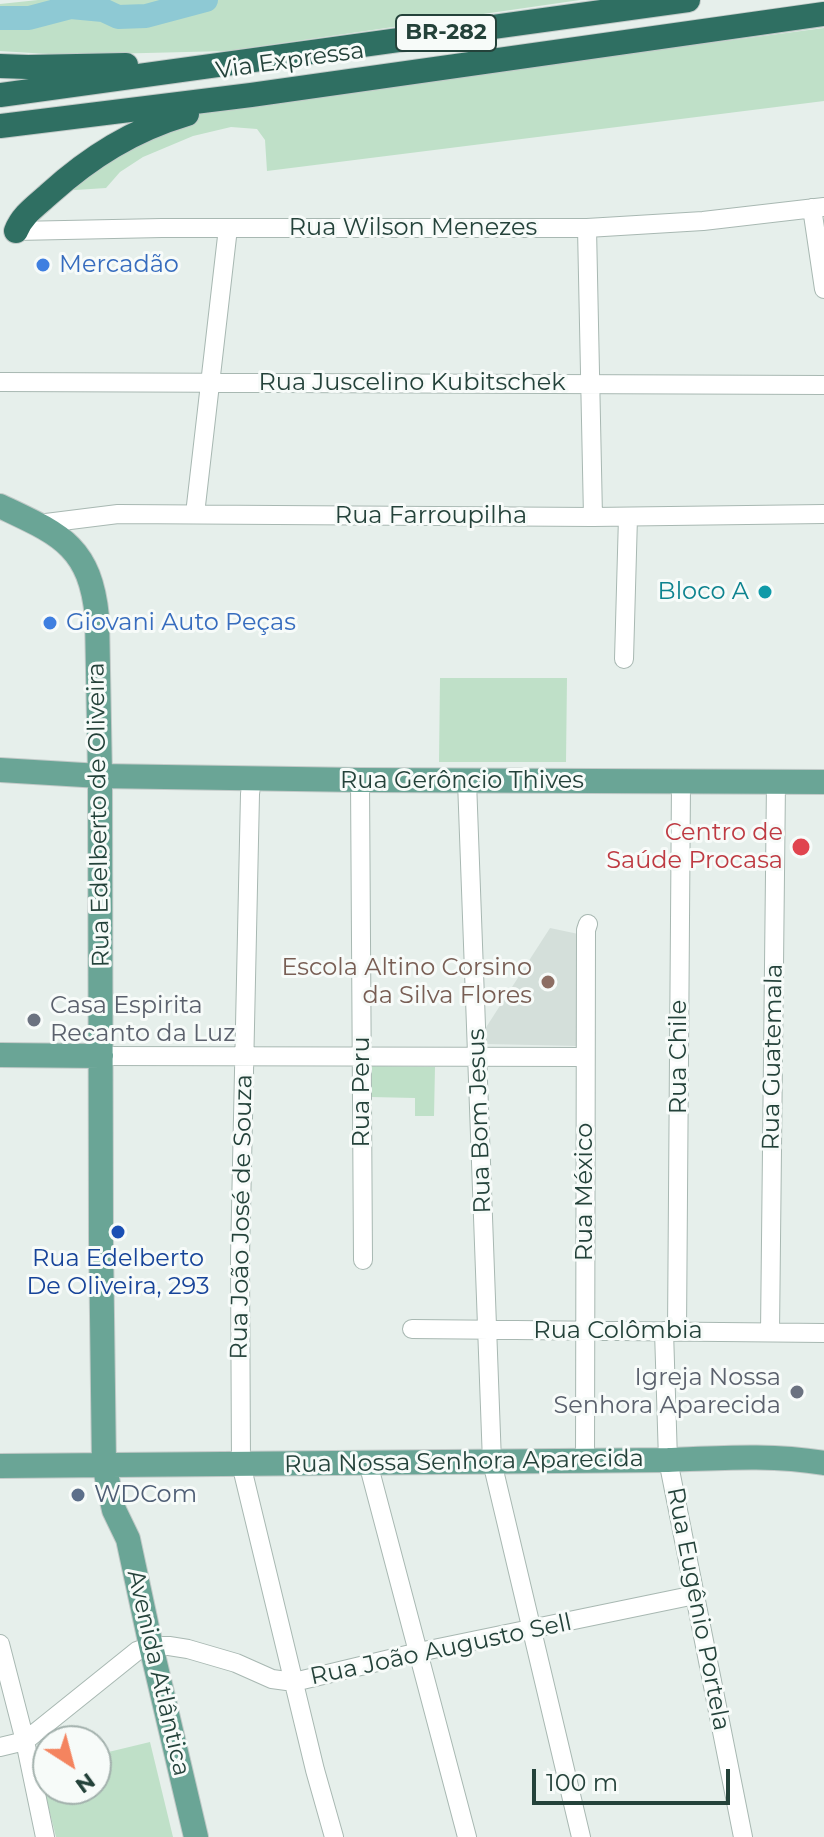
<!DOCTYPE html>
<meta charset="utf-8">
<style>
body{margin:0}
#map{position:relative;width:824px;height:1837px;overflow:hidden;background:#e6efeb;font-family:Montserrat,sans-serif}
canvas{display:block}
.north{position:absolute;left:32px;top:1725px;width:80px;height:80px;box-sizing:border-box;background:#f7fbf9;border:2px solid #a3b1ad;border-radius:50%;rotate:144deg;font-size:22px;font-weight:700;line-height:32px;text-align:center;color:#24423a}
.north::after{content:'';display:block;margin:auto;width:28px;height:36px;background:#f4845f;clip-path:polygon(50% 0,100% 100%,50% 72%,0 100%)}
.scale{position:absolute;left:532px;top:1769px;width:198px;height:36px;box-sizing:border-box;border:4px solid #24423a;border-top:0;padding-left:10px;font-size:24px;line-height:28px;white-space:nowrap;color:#24423a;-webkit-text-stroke:6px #f7fbf9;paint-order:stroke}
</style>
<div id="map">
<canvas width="824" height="1837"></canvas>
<div class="north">N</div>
<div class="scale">100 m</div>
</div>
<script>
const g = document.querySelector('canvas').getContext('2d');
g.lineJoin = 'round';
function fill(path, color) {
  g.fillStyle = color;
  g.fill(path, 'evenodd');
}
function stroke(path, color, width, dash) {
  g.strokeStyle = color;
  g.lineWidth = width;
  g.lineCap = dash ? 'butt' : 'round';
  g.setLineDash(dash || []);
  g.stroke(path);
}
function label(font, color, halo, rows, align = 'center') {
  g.font = font + ' Montserrat,sans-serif';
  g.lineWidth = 6;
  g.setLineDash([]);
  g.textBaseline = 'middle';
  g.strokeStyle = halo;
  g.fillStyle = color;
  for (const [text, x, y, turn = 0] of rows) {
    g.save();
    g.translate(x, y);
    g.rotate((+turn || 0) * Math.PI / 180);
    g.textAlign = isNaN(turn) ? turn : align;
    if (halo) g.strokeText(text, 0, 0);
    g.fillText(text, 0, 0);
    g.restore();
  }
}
const built = new Path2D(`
 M550,928L583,935L578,1046L487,1044L485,1029Z`);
const green = new Path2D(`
 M38,0H580L227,51L65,55L0,51V4Z
 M824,28V101L267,171L265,140L257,129L231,127L193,136L143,157L120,172L106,188L60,191L175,122L217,108Z
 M440,678H567L566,762H439Z
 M372,1066L435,1067L434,1116H415V1098L371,1097Z
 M150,1742L173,1837H56L39,1769L48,1767V1789H96V1755Z`);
const river = new Path2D(`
 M0,18H29L71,7L103,10L118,17L146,16L206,0`);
const minor = new Path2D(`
 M812,208L824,289
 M587,228L593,517
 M16,231L162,228H587L703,221L824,207
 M0,382L824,385
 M195,514L228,228
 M38,524L118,514L593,517L824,514
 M624,659L628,517
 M252,779L250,794L240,1257L241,1464L315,1770L334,1837
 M360,780L363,1260
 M467,781L492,1462L581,1837
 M101,1056L585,1057
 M412,1329L824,1333
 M664,1331L668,1460L743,1837
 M677,1331L681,783
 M770,1332L776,782
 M585,1461L586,930L588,924
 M368,1463L467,1837
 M0,1644L25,1741L45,1837
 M0,1747L25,1741L137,1651L151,1646H169L188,1649L236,1663L272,1679L294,1682L419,1652L695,1595`);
const major = new Path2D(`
 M0,506C59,534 90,545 97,617L100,776L101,1241L104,1465L114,1510L128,1539L151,1646L196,1837
 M0,770L100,776L360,780L824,782
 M0,1055L101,1056
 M0,1466L668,1460C720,1458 772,1454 824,1463`);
const highway = new Path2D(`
 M0,66L28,67L126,65
 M0,95L688,0
 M0,126L251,95L824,14
 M16,231C22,215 36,206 49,194C90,157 133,130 187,114`);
const markers = [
 [43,265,8,"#3f7fe0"],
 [765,592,8,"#0f9aa8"],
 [50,623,8,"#3f7fe0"],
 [801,847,10,"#e0444e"],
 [548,982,8,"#8d6e63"],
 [34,1020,8,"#6b7280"],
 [118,1232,8,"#1a4fb4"],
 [797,1392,8,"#6b7280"],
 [78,1495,8,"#5c6f8a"]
];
const shields = [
 [446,33,100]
];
const shieldNames = [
 ["BR-282",446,33]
];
const streetNames = [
 ["Via Expressa",290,61,-8],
 ["Rua Wilson Menezes",413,228],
 ["Rua Juscelino Kubitschek",412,383],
 ["Rua Farroupilha",431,516],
 ["Rua Gerôncio Thives",462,781],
 ["Rua Edelberto de Oliveira",99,815,-91],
 ["Rua Chile",679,1057,-90],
 ["Rua Guatemala",773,1057,-89],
 ["Rua Peru",362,1092,-90],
 ["Rua Bom Jesus",480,1121,-92],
 ["Rua México",585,1192,-90],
 ["Rua João José de Souza",242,1217,-89],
 ["Rua Colômbia",618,1331],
 ["Rua Nossa Senhora Aparecida",464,1462,-1],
 ["Rua Eugênio Portela",698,1609,79],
 ["Rua João Augusto Sell",441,1650,-12],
 ["Avenida Atlântica",158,1673,77]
];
const shopNames = [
 ["Mercadão",59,265],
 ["Giovani Auto Peças",66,623]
];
const cultureNames = [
 ["Bloco A",749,592]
];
const healthNames = [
 ["Centro de",783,833],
 ["Saúde Procasa",783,861]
];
const educationNames = [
 ["Escola Altino Corsino",532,968],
 ["da Silva Flores",532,996]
];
const worshipNames = [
 ["Casa Espirita",50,1006],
 ["Recanto da Luz",50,1034],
 ["Igreja Nossa",781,1378,"right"],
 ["Senhora Aparecida",781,1406,"right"]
];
const transitNames = [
 ["Rua Edelberto",118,1259],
 ["De Oliveira, 293",118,1287]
];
const serviceNames = [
 ["WDCom",94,1495]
];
fill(built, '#d4dfda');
fill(green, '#bfe0c8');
stroke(river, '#8ec9d4', 24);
stroke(minor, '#a8b8b2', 20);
stroke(major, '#c2cac8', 26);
stroke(highway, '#c2cac8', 26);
stroke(minor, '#fff', 18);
stroke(major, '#6aa596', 24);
stroke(highway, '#2f6f62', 24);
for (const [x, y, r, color] of markers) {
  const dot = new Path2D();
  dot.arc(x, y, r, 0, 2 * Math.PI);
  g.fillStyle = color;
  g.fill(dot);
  stroke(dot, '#f7fbf9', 3);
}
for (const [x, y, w] of shields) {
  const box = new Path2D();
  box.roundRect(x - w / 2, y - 18, w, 36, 6);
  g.fillStyle = '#f7fbf9';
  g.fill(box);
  stroke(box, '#24423a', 2);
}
label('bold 22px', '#24423a', null, shieldNames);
label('24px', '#24423a', '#f7fbf9', streetNames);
label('24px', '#366cbe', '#f7fbf9', shopNames, 'left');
label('24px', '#0d838f', '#f7fbf9', cultureNames, 'right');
label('24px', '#be3a42', '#f7fbf9', healthNames, 'right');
label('24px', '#785e54', '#f7fbf9', educationNames, 'right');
label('24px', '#5b616d', '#f7fbf9', worshipNames, 'left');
label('24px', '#164399', '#f7fbf9', transitNames);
label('24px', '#4e5e75', '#f7fbf9', serviceNames, 'left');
</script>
